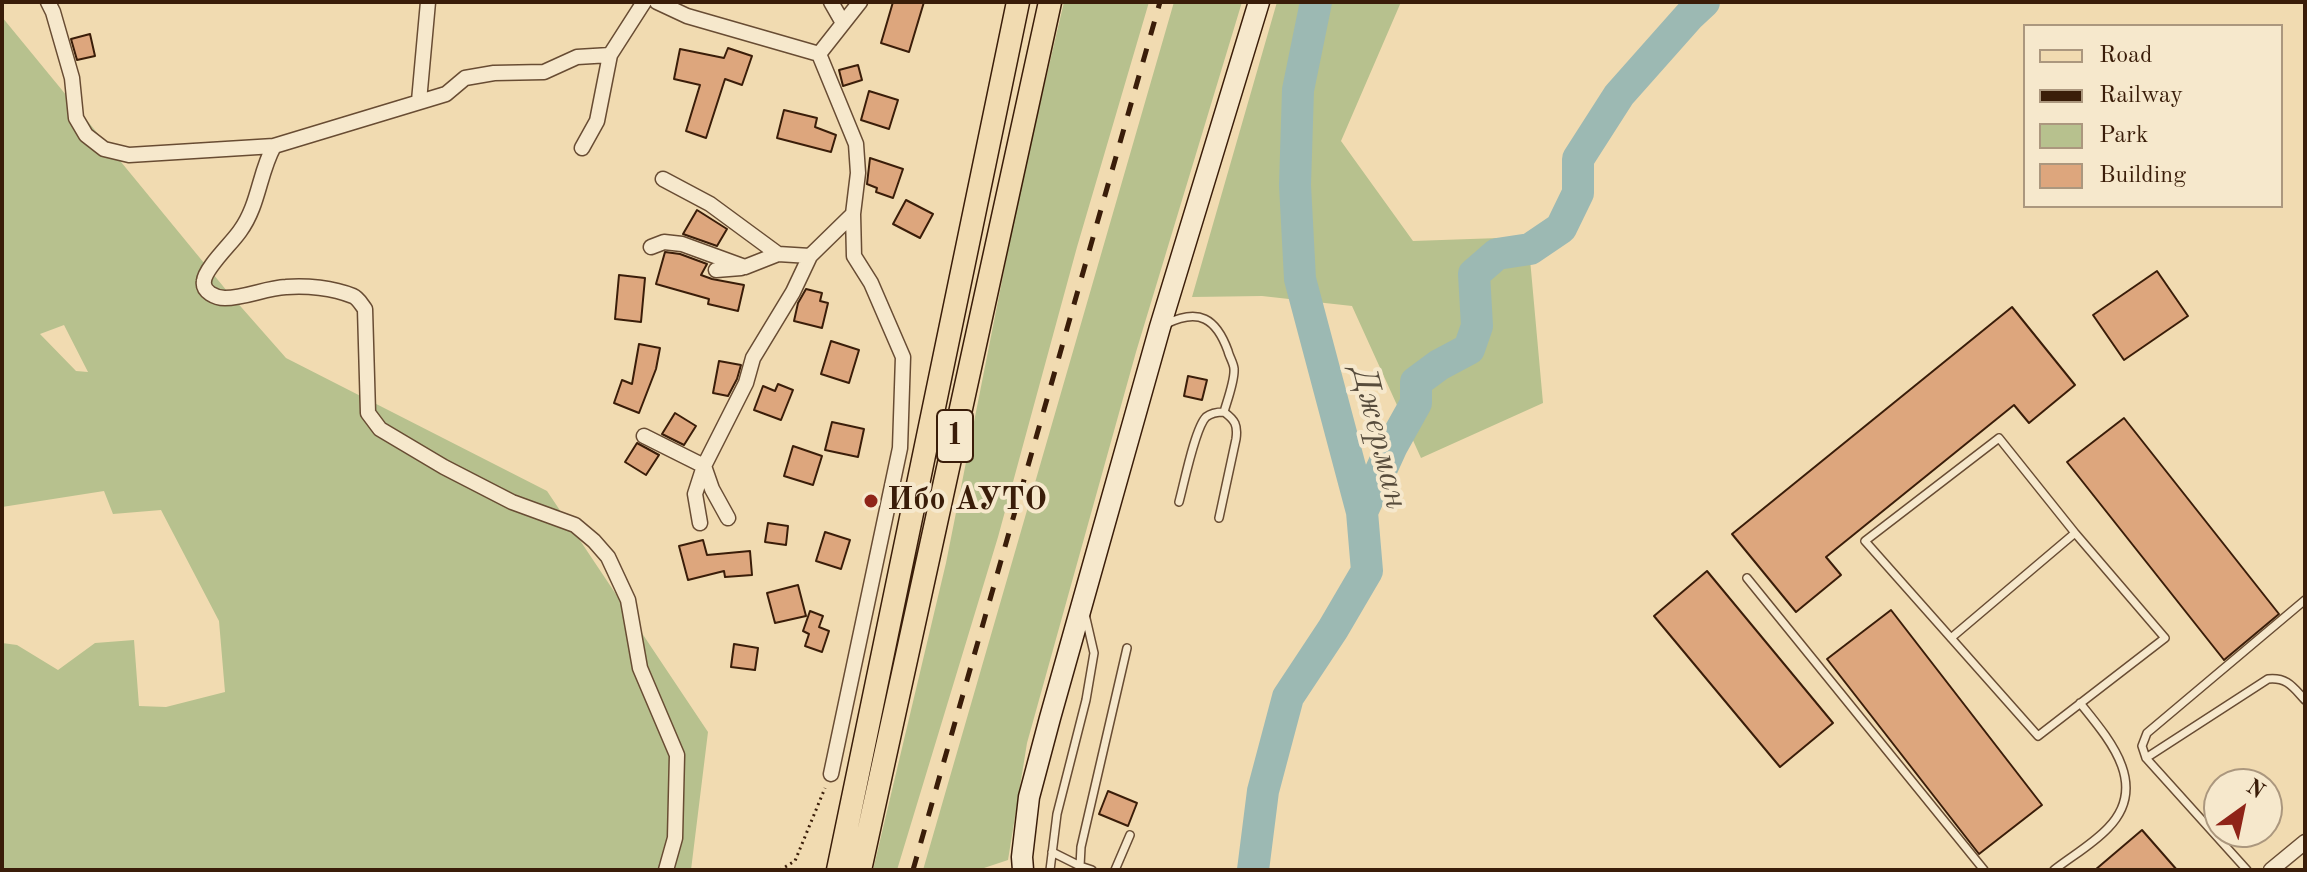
<!DOCTYPE html>
<meta charset="utf-8">
<style>
body{margin:0}
#map{position:relative;width:2307px;height:872px;overflow:hidden;background:#f1dbb1;font-family:"Old Standard TT",serif}
canvas{display:block}
.frame{position:absolute;inset:0;border:4px solid #3a1d09;pointer-events:none}
.legend{position:absolute;left:2023px;top:24px;width:260px;height:184px;box-sizing:border-box;background:#f6e8cc;border:2px solid #ab977e;margin:0;padding:10px 14px;list-style:none;font-size:24px;color:#3a1d09}
.legend li{display:flex;align-items:center;gap:16px;height:40px}
.legend b{width:40px;border:2px solid #ab977e}
.north{position:absolute;left:2203px;top:768px;width:80px;height:80px;box-sizing:border-box;background:#f6e8cc;border:2px solid #ab977e;border-radius:50%;rotate:33deg;font-size:22px;font-weight:700;line-height:32px;text-align:center;color:#3a1d09}
.north::after{content:'';display:block;margin:auto;width:28px;height:36px;background:#8f2418;clip-path:polygon(50% 0,100% 100%,50% 72%,0 100%)}
</style>
<div id="map">
<canvas width="2307" height="872"></canvas>
<div class="frame"></div>
<ul class="legend">
<li><b style="height:10px;background:#f1dbb1"></b>Road</li>
<li><b style="height:10px;background:#3a1d09"></b>Railway</li>
<li><b style="height:22px;background:#b7c18e"></b>Park</li>
<li><b style="height:22px;background:#dda67d"></b>Building</li>
</ul>
<div class="north">N</div>
</div>
<script>
const g = document.querySelector('canvas').getContext('2d');
g.lineJoin = 'round';
function fill(path, color) {
  g.fillStyle = color;
  g.fill(path, 'evenodd');
}
function stroke(path, color, width, dash) {
  g.strokeStyle = color;
  g.lineWidth = width;
  g.lineCap = dash ? 'butt' : 'round';
  g.setLineDash(dash || []);
  g.stroke(path);
}
function label(font, color, halo, rows, align = 'center') {
  g.font = font + ' "Old Standard TT",serif';
  g.lineWidth = 8;
  g.setLineDash([]);
  g.textBaseline = 'middle';
  g.strokeStyle = halo;
  g.fillStyle = color;
  for (const [text, x, y, turn = 0] of rows) {
    g.save();
    g.translate(x, y);
    g.rotate((+turn || 0) * Math.PI / 180);
    g.textAlign = isNaN(turn) ? turn : align;
    if (halo) g.strokeText(text, 0, 0);
    g.fillText(text, 0, 0);
    g.restore();
  }
}
const green = new Path2D(`
 M1064,2H1149L1077,247L998,537L897,870H873L946,563L1022,180Z
 M1174,2H1242L1136,352L1027,743L1008,860L978,870H923Z
 M1277,2H1401L1341,141L1413,241L1528,237L1543,403L1421,458L1352,306L1262,296L1192,297Z
 M2,17L227,291L286,358L547,491L708,732L691,870H2V643L17,645L58,670L95,643L134,640L139,706L166,707L225,692L219,621L161,510L113,514L104,491L2,507ZM64,325L88,372L76,371L40,334Z`);
const river = new Path2D(`
 M1362,512L1392,446L1416,403V382L1439,365L1469,349L1477,326L1474,274L1497,254L1530,249L1561,228L1578,193V159L1619,95L1690,15L1704,2
 M1253,870L1263,791L1288,697L1333,629L1367,571L1362,512L1300,279L1295,185L1298,90L1316,2`);
const building = new Path2D(`
 M893,2H924L909,52L881,43Z
 M90,34L95,56L77,60L71,39Z
 M728,48L752,56L742,85L725,79L706,138L686,131L700,85L674,79L680,49L724,58Z
 M858,65L862,80L843,86L839,70Z
 M869,91L898,100L889,129L861,120Z
 M784,110L817,118L815,127L836,135L831,152L777,138Z
 M870,158L903,169L893,198L876,192L877,188L867,184Z
 M906,200L933,214L920,238L893,224Z
 M697,210L727,229L717,246L683,234Z
 M665,252L680,254L707,264L701,275L712,279L744,285L738,311L708,304L709,299L656,284Z
 M2157,271L2188,316L2124,360L2093,315Z
 M619,275L645,278L641,322L615,319Z
 M806,289L822,293L820,301L828,303L822,328L794,321L798,303Z
 M2012,307L2075,385L2029,423L2014,405L1826,557L1841,575L1796,612L1732,534Z
 M831,341L859,350L849,383L821,374Z
 M639,344L660,348L656,369L639,413L614,403L622,380L632,384Z
 M719,361L741,365L737,379L728,396L713,393Z
 M1188,376L1207,380L1202,400L1184,396Z
 M778,384L793,390L781,420L754,410L763,386L775,391Z
 M675,413L696,426L684,445L662,434Z
 M2124,418L2279,614L2224,660L2067,462Z
 M832,422L864,429L858,457L825,450Z
 M637,443L659,455L646,475L625,462Z
 M793,446L822,456L813,485L784,476Z
 M768,523L788,526L786,545L765,542Z
 M825,532L850,540L841,569L816,561Z
 M703,540L707,555L750,551L752,575L725,577L724,571L688,580L679,546Z
 M1707,571L1833,723L1780,767L1654,616Z
 M798,585L806,616L775,623L767,593Z
 M1891,610L2042,805L1979,854L1827,659Z
 M810,611L823,616L819,627L829,631L822,652L805,646L809,634L803,631Z
 M734,644L758,648L755,670L731,667Z
 M1108,791L1137,803L1128,826L1099,814Z
 M2142,830L2177,870H2095Z`);
const path = new Path2D(`
 M780,870L795,861L825,788`);
const lane = new Path2D(`
 M1166,324C1199,308 1216,318 1228,351C1229,356 1234,364 1234,369C1235,380 1227,401 1224,412C1235,420 1238,425 1236,439L1219,518
 M1999,438L2075,533L2165,638L2038,736L1865,541Z
 M1179,502C1184,484 1195,428 1206,417C1211,413 1218,412 1224,412
 M1747,578L1984,870
 M1951,638L2075,533
 M2146,758L2268,679C2287,677 2293,687 2305,700
 M1052,852L1080,866L1081,868
 M1050,870L1057,814L1086,700L1094,653L1085,614
 M1092,870L1080,866L1081,847L1127,648
 M1115,870L1130,835
 M2054,870C2072,856 2093,844 2108,828C2150,785 2109,739 2080,703
 M2247,870L2146,758L2142,746L2147,733L2305,600`);
const street = new Path2D(`
 M48,2L53,12L72,78L76,118L86,135L104,149L129,155L274,146L446,94L465,78L494,73L544,72L577,57L610,55L644,2
 M657,2L687,16L819,54
 M831,2L843,23
 M419,101L428,2
 M274,146C259,173 259,205 240,231C232,243 205,268 204,281C202,292 216,298 225,298C245,298 266,288 286,287C306,285 333,288 353,296C358,298 361,304 365,309L368,413L380,429L444,467L512,502L575,525L594,541L608,557L628,600L640,668L677,755L675,838L666,870
 M582,148L597,121L610,55
 M663,179L710,204L778,254L810,256
 M651,247L664,242L682,244L745,267L778,254
 M716,270L741,268
 M644,436L704,466L712,489L728,518
 M700,523L695,494L704,466L746,383L753,358L793,292L810,256L853,214
 M831,774L900,448L903,357L871,283L854,256L853,214L858,173L856,144L819,54L860,2
 M2271,870L2305,842`);
const secondary = new Path2D(`
 M1023,870L1022,857L1029,797L1050,718L1160,327L1259,2`);
const primary = new Path2D(`
 M838,870L1018,2
 M860,870L1050,2`);
const rail = new Path2D(`
 M913,870L1160,2`);
const markers = [
 [871,501,8,"#8f2418"]
];
const shields = [
 [955,436,36]
];
const shieldNames = [
 ["1",955,436]
];
const poiNames = [
 ["Ибо АУТО",887,501]
];
const waterNames = [
 ["Джерман",1379,438,76]
];
fill(green, '#b7c18e');
stroke(river, '#9cb9b3', 32);
fill(building, '#dda67d');
stroke(building, '#3a1d09', 2);
stroke(lane, '#684c33', 10);
stroke(street, '#684c33', 17);
stroke(secondary, '#3a1d09', 23);
stroke(primary, '#3a1d09', 25);
stroke(path, '#3a1d09', 3, [2, 4]);
stroke(lane, '#f6e8cc', 7);
stroke(street, '#f6e8cc', 14);
stroke(secondary, '#f6e8cc', 20);
stroke(primary, '#f1dbb1', 22);
stroke(rail, '#3a1d09', 5, [14, 14]);
for (const [x, y, r, color] of markers) {
  const dot = new Path2D();
  dot.arc(x, y, r, 0, 2 * Math.PI);
  g.fillStyle = color;
  g.fill(dot);
  stroke(dot, '#f6e8cc', 3);
}
for (const [x, y, w] of shields) {
  const box = new Path2D();
  box.roundRect(x - w / 2, y - 26, w, 52, 6);
  g.fillStyle = '#f6e8cc';
  g.fill(box);
  stroke(box, '#3a1d09', 2);
}
label('bold 30px', '#3a1d09', null, shieldNames);
label('bold 32px', '#3a1d09', '#f6e8cc', poiNames, 'left');
label('italic 34px', '#574c3c', '#f6e8cc', waterNames);
</script>
